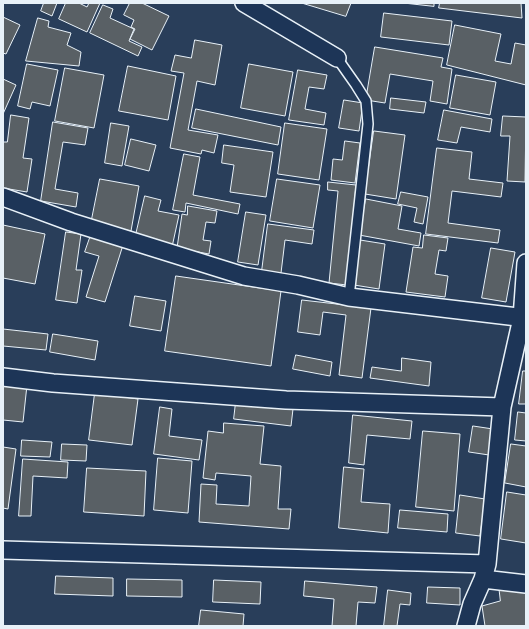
<!DOCTYPE html>
<style>
body{margin:0}
#map{position:relative;width:529px;height:629px;overflow:hidden;background:#293e5a;font-family:Caveat,sans-serif}
canvas{display:block}
.frame{position:absolute;inset:0;border:4px solid #e8f1f8;pointer-events:none}
</style>
<div id="map">
<canvas width="529" height="629"></canvas>
<div class="frame"></div>
</div>
<script>
const g = document.querySelector('canvas').getContext('2d');
g.lineJoin = 'round';
function fill(path, color) {
  g.fillStyle = color;
  g.fill(path, 'evenodd');
}
function stroke(path, color, width, dash) {
  g.strokeStyle = color;
  g.lineWidth = width;
  g.lineCap = dash ? 'butt' : 'round';
  g.setLineDash(dash || []);
  g.stroke(path);
}
const building = new Path2D(`
 M44,3H57L52,16L41,11Z
 M66,3H79L87,7L89,3H100L87,32L59,19Z
 M130,3H142L169,16L152,50L130,39L135,29L131,27L134,20L124,15Z
 M302,3H351L346,16Z
 M404,3H434V6Z
 M440,3H521L522,18L439,8Z
 M103,5L113,9L110,18L134,29L129,41L142,47L138,56L90,33Z
 M384,13L452,21L449,45L381,37Z
 M3,17L20,25L6,54L3,53Z
 M38,18L49,21L48,27L71,33L67,45L81,52L79,66L26,61Z
 M455,25L501,34L495,61L511,64L515,43L526,45V85L447,65Z
 M195,40L222,45L215,85L197,81L188,130L218,135L214,153L202,150L201,154L170,148L184,73L171,71L175,55L191,58Z
 M375,47L443,58L441,67L452,69L447,104L430,101L433,81L390,74L385,103L366,100Z
 M27,64L58,70L50,106L32,102L30,109L18,106Z
 M249,64L293,72L285,116L241,108Z
 M128,66L176,76L168,120L119,111Z
 M65,68L104,75L94,128L55,121Z
 M298,70L327,75L324,89L309,87L305,109L326,113L324,125L289,120Z
 M456,75L496,82L490,115L450,108Z
 M3,79L16,85L3,114Z
 M391,98L426,102L424,113L390,109Z
 M344,100L363,103L359,131L339,128Z
 M196,109L281,127L278,145L192,128Z
 M444,110L492,119L490,132L461,127L457,143L438,140Z
 M11,115L29,118L23,158L32,159L27,192L3,188V142H7Z
 M503,116L526,117L525,182L507,181L510,136H501Z
 M53,122L88,128L85,145L63,142L55,189L78,193L76,207L41,201Z
 M111,123L129,126L122,166L105,163Z
 M285,123L327,129L319,180L278,174Z
 M374,131L405,135L396,199L365,194Z
 M131,139L156,145L149,171L125,165Z
 M345,141L360,143L355,183L331,180L333,159L342,160Z
 M224,145L273,152L266,197L230,192L234,165L222,163Z
 M437,148L472,152L469,179L503,183L501,197L452,191L448,223L500,230L498,243L426,234Z
 M184,154L200,157L193,195L240,204L238,214L186,203L185,212L173,210Z
 M100,179L139,186L131,231L91,224Z
 M277,179L320,185L313,228L270,221Z
 M328,182L356,185L347,285L329,283L338,191L328,190Z
 M401,192L428,197L423,224L414,222L417,208L398,204Z
 M145,196L161,200L158,211L179,215L172,247L135,239Z
 M366,199L402,206L398,229L421,233L419,246L359,235Z
 M188,206L217,211L215,223L206,222L203,240L211,241L209,254L177,248L182,214L187,215Z
 M246,212L266,215L258,265L238,262Z
 M268,224L314,230L312,244L285,240L281,273L262,271Z
 M3,225L45,234L35,284L3,278Z
 M66,232L81,234L76,270H82L77,303L56,300Z
 M91,235L123,245L105,302L86,297L99,256L85,252Z
 M424,235L448,238L446,251L439,250L435,274L448,276L445,297L406,292L413,247L422,248Z
 M360,240L385,244L379,289L354,285Z
 M491,248L515,252L506,302L482,298Z
 M176,276L281,291L271,366L165,351Z
 M135,296L166,301L161,331L130,326Z
 M302,300L371,308L362,378L339,375L346,315L323,312L320,335L298,332Z
 M3,329L48,334L46,350L3,346Z
 M53,334L98,341L95,360L50,352Z
 M296,355L332,362L330,376L293,369Z
 M402,358L431,362L429,386L370,378L372,367L401,371Z
 M523,371H526V404H519Z
 M3,383L27,385L23,422L3,420Z
 M95,393L138,399L132,445L89,440Z
 M236,402L293,409L291,426L234,419Z
 M160,407L172,409L169,436L202,440L199,460L154,454Z
 M518,412L526,413V441L515,440Z
 M353,415L412,421L410,439L367,435L364,465L349,463Z
 M224,423L264,426L260,464L281,466L278,509H291L289,529L199,522L201,484L217,485L216,504L249,506L251,476L216,473L215,480L203,478L208,431L223,433Z
 M473,426L493,429L489,455L469,452Z
 M423,431L460,434L454,511L416,507Z
 M22,440L52,442L50,457L21,456Z
 M62,444L87,445L86,461L61,460Z
 M511,444L526,446V487L505,483Z
 M3,447L16,449L8,509L3,508Z
 M158,458L192,461L188,513L154,510Z
 M23,459L68,462L67,478L33,476L31,516H19Z
 M344,467L364,469L361,502L390,504L388,533L339,528Z
 M87,468L146,471L144,516L84,512Z
 M507,492L526,495V543L501,539Z
 M460,495L485,499L480,536L456,533Z
 M400,510L448,514L447,532L398,528Z
 M56,576L113,578V596L55,594Z
 M127,579L182,580V597L127,596Z
 M214,580L261,582L260,604L213,602Z
 M305,581L377,587L375,603L358,602L356,626H332L334,599L304,596Z
 M499,586L526,590V626H485L482,606L500,601Z
 M428,587L460,588V605L427,603Z
 M388,590L411,593L410,605L400,604L397,626H384Z
 M201,610L244,614L243,626H199Z`);
const service = new Path2D(`
 M337,58L356,85L366,101L368,124L349,297`);
const minor = new Path2D(`
 M244,3L337,58
 M3,197L71,222L244,276L298,285L349,297L526,318
 M3,377L53,383L286,400L502,407
 M3,550L487,564
 M483,579L526,584
 M466,626L472,604L483,579L487,564L502,407L522,318L526,263`);
fill(building, '#596065');
stroke(building, '#e8f1f8', 1);
stroke(service, '#e8f1f8', 12);
stroke(minor, '#e8f1f8', 20);
stroke(service, '#1d3557', 9);
stroke(minor, '#1d3557', 17);
</script>
